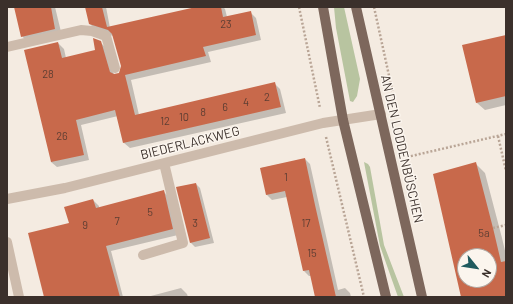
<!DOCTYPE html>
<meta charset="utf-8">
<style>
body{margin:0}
#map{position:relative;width:513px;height:304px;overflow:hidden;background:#f4ebe1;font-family:Barlow,sans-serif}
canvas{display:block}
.frame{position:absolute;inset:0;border:8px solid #3b302b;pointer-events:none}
.north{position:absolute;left:457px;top:248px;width:40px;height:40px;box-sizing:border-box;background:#fbf5ee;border:1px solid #aea6a0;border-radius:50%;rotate:120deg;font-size:11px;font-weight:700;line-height:16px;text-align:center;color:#3b302b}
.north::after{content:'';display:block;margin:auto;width:14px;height:18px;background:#1f5a5e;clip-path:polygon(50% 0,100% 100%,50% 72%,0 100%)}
</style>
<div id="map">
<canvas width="513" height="304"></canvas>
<div class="frame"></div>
<div class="north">N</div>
</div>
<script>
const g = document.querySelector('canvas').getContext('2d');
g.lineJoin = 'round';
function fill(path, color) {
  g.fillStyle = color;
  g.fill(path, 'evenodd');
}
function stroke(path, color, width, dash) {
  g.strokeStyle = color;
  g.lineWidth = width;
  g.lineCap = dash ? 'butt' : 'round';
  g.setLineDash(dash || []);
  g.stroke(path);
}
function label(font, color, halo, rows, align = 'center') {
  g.font = font + ' Barlow,sans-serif';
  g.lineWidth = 3;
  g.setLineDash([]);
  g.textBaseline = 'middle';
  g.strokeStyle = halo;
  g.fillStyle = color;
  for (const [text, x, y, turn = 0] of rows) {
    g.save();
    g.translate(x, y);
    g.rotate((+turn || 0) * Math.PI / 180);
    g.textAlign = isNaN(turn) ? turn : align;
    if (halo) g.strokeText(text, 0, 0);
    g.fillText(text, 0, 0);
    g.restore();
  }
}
const green = new Path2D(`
 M334,7H344L360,79L357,96L353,102L350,101L336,28Z
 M364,162L368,164L370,167L384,245L404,297H398L380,246Z`);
const shadow = new Path2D(`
 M15,7H55L62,36L29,44L22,36Z
 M86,7H106L110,28L204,7H223L225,9L227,17L250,12L256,18L261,40L208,52L211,62L131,80L139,115L274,83L280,89L286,113L130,148L124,143L118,116L81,125L89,160L57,167L51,162L58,43L64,49L66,58L97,51L100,42L106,48L114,75H117L122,70V66L113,36L96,30L90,24Z
 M506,36V105L485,110L477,103Z
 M305,159L310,164L338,290L345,288L350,293L351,297H316L311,276H309L304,271L287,197L272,200L267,195L261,168Z
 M476,164L485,173L502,238L506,255V297H462L434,175ZM465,256H489V280H465Z
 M196,184L200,188L214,243L195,247L191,243Z
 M164,192L169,197L178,235L111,251L123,297H46L70,224L93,200L99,206V209Z
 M181,288L187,294L188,297H147Z`);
const building = new Path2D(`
 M14,7H51L55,29L21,37Z
 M85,7H102L107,27L196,7H221L223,17L251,11L256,35L203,47L206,56L125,75L135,115L275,82L281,107L123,143L115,110L76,120L84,155L51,162L24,50L58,42L62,58L95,50L93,38L101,41L110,72L114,74L119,73L121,66L112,34L108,30L89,24Z
 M506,35V96L476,103L462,45Z
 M305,158L315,205L336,297H315L309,270L303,271L285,191L266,195L260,168Z
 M476,162L493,228L501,262L506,261V297H461L433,174ZM465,256H489V280H465Z
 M196,183L210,238L190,243L176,187Z
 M164,190L173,229L106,246L120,297H44L28,233L69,223L64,207L93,199L96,208Z`);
const path = new Path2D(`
 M299,7L320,108
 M374,7L395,103
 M498,136L506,171
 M326,137L364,297
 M407,157L506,134
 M493,228L506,225`);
const minor = new Path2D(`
 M7,47L81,30L92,31L106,36L115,68
 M7,199L65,188L323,123L381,114
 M7,242L19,297
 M143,255L183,243L164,163`);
const major = new Path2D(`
 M323,7L343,120L386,297
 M356,7L422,297`);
const numberNames = [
 ["23",226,24],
 ["28",48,74],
 ["2",267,97],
 ["4",246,102],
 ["6",225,107],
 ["8",203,112],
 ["10",184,117],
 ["12",165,121],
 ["26",62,136],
 ["1",286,177],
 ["5",150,212],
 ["7",117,221],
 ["3",195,223],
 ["17",306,223],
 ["9",85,225],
 ["5a",484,233],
 ["15",312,253]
];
const streetNames = [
 ["BIEDERLACKWEG",190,143,-14],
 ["AN DEN LODDENBÜSCHEN",402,149,77]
];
fill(green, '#b8c4a0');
fill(shadow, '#0003');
fill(building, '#c8694b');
stroke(path, '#b9a596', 2.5, [2, 2]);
stroke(minor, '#cdbbac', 10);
stroke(major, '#7d675c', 10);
label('11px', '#5e3e33', null, numberNames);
label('13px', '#3b302b', '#fbf5ee', streetNames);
</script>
